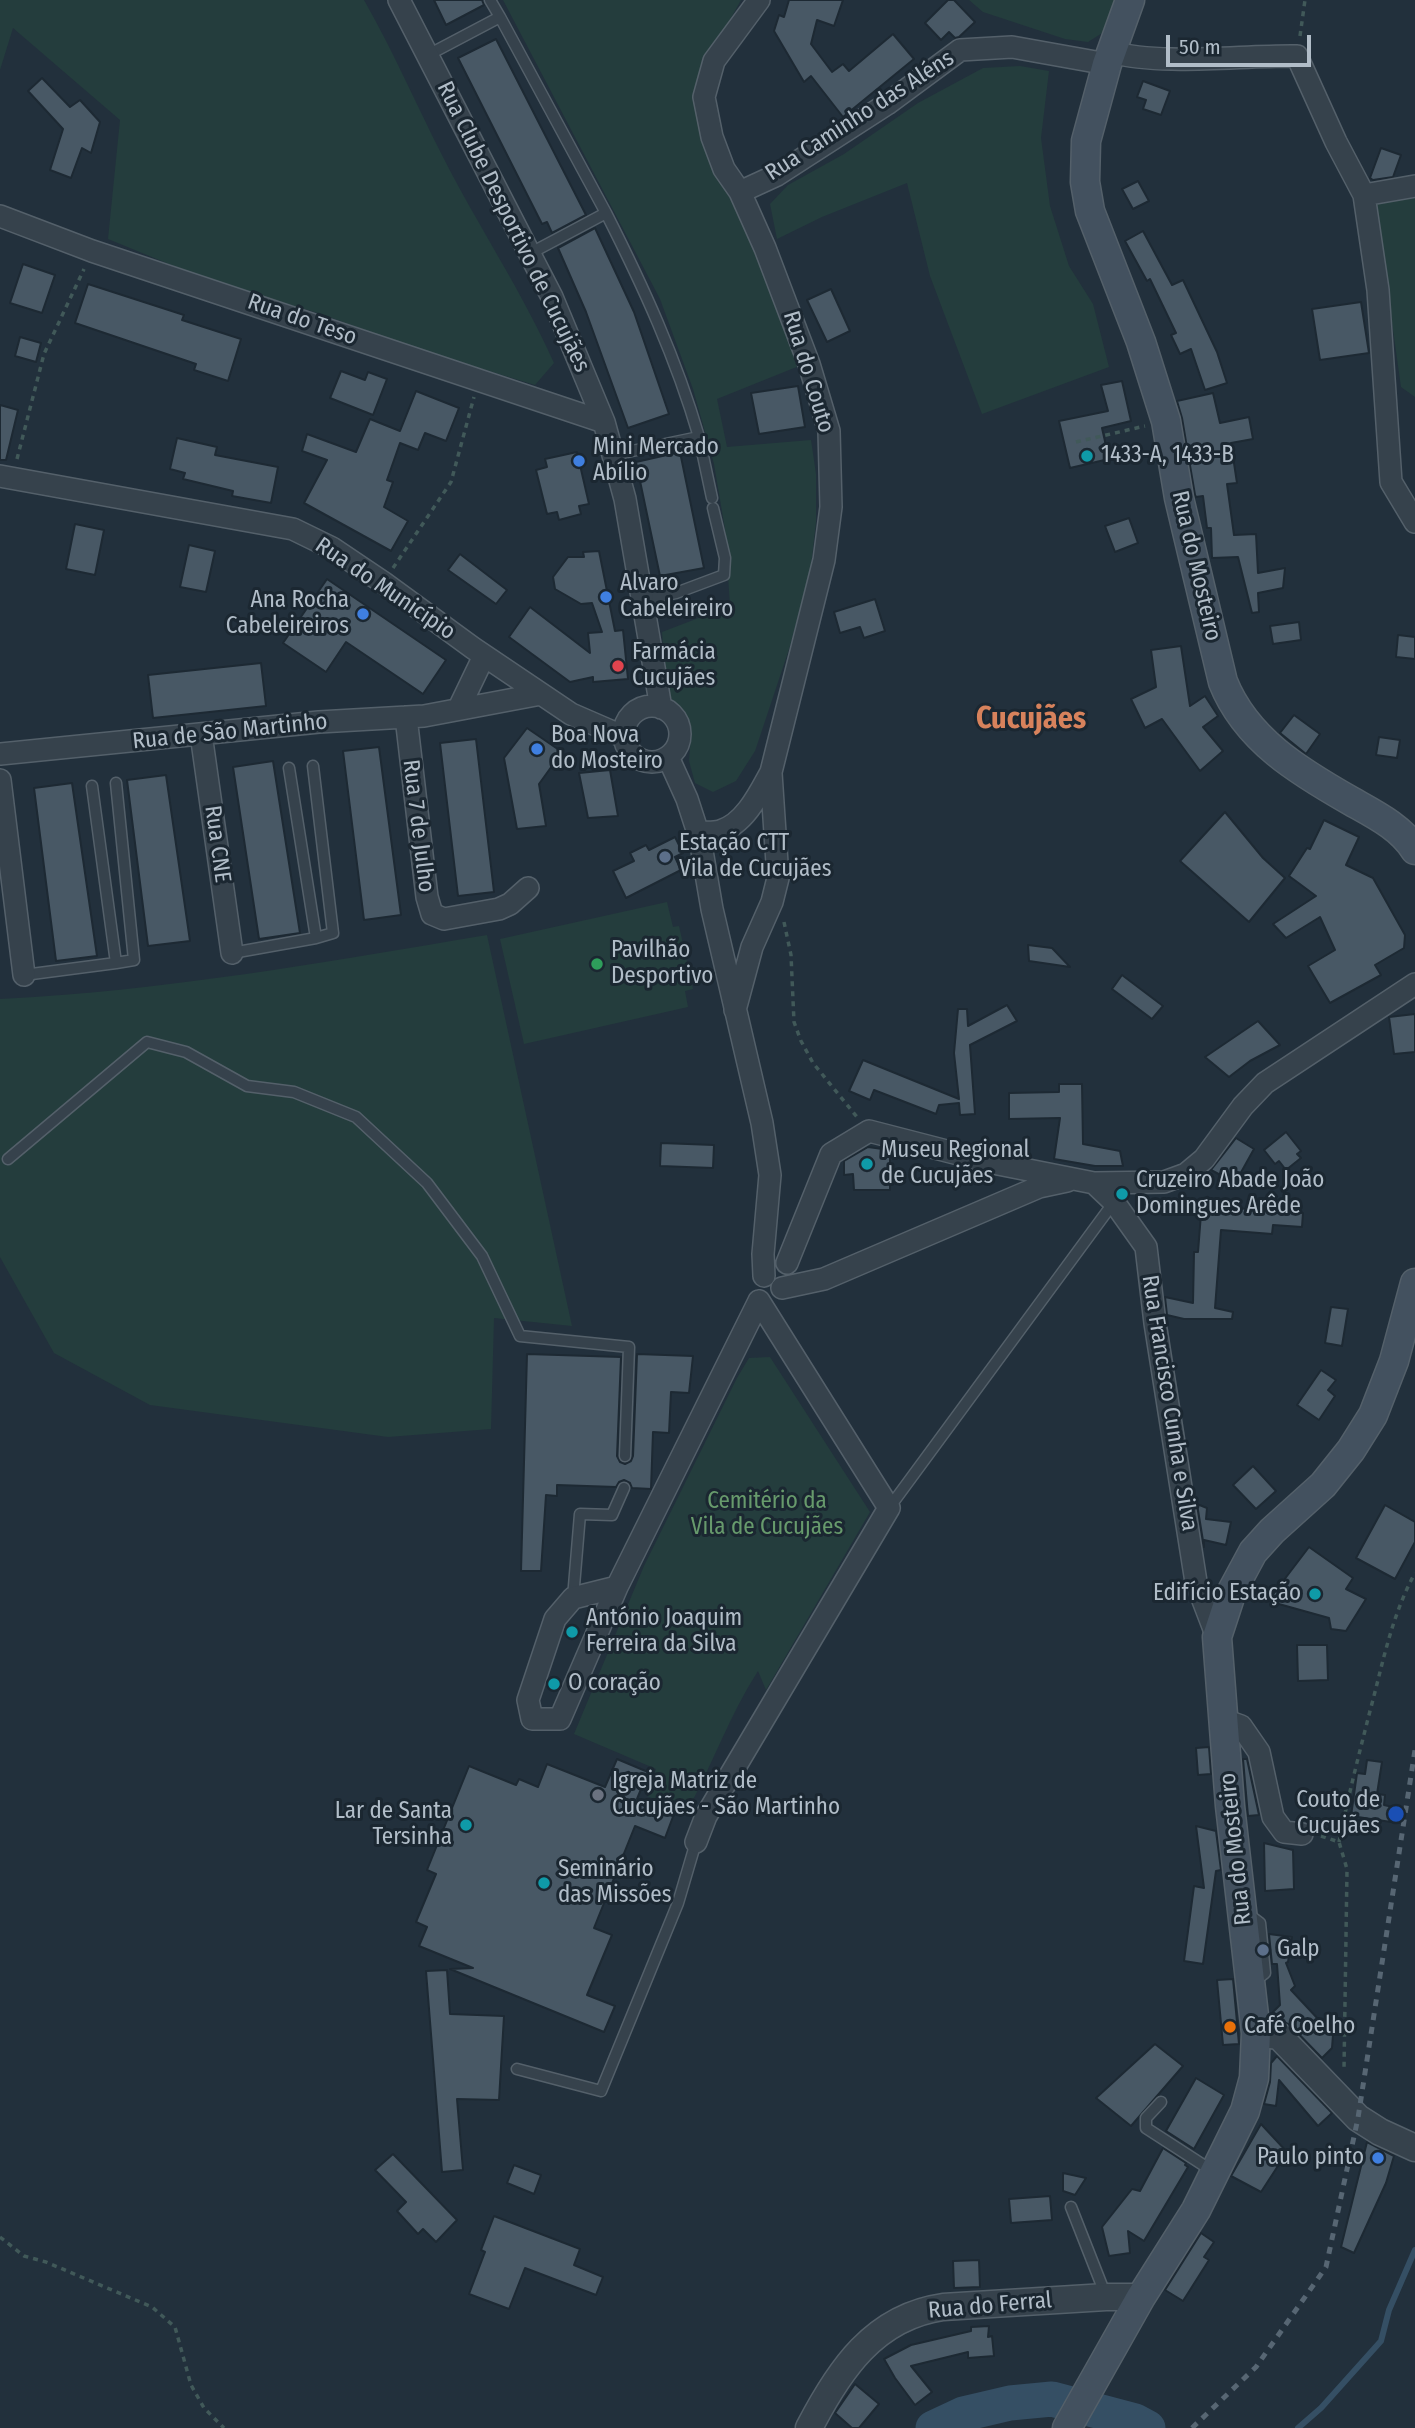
<!DOCTYPE html>
<meta charset="utf-8">
<style>
body{margin:0}
#map{position:relative;width:1415px;height:2428px;overflow:hidden;background:#22303c;font-family:"Fira Sans Condensed",sans-serif}
canvas{display:block}
.scale{position:absolute;left:1166px;top:35px;width:145px;height:32px;box-sizing:border-box;border:4px solid #b1bdc8;border-top:0;padding-left:9px;font-size:21px;line-height:24px;white-space:nowrap;color:#b1bdc8;-webkit-text-stroke:5px #1b2731;paint-order:stroke}
</style>
<div id="map">
<canvas width="1415" height="2428"></canvas>
<div class="scale">50 m</div>
</div>
<script>
const g = document.querySelector('canvas').getContext('2d');
g.lineJoin = 'round';
function fill(path, color) {
  g.fillStyle = color;
  g.fill(path, 'evenodd');
}
function stroke(path, color, width, dash) {
  g.strokeStyle = color;
  g.lineWidth = width;
  g.lineCap = dash ? 'butt' : 'round';
  g.setLineDash(dash || []);
  g.stroke(path);
}
function label(font, color, halo, rows, align = 'center') {
  g.font = font + ' "Fira Sans Condensed",sans-serif';
  g.lineWidth = 6;
  g.setLineDash([]);
  g.textBaseline = 'middle';
  g.strokeStyle = halo;
  g.fillStyle = color;
  for (const [text, x, y, turn = 0] of rows) {
    g.save();
    g.translate(x, y);
    g.rotate((+turn || 0) * Math.PI / 180);
    g.textAlign = isNaN(turn) ? turn : align;
    if (halo) g.strokeText(text, 0, 0);
    g.fillText(text, 0, 0);
    g.restore();
  }
}
const green = new Path2D(`
 M0,0H364C393,51 416,104 443,157C478,226 522,291 554,363L535,385L423,351L321,314L208,280L108,239L120,120L13,28L0,70Z
 M503,0H741L709,57L699,96L799,366L717,399L727,447L811,440L816,474V522L811,566L790,646L755,751L736,781L713,792L695,783L689,761L691,735L666,688L662,632L730,606L725,529L714,464L693,389L660,299Z
 M969,0H1117L1107,30L1088,42L1065,39L983,12Z
 M1020,66L1049,71L1041,138L1050,206L1069,266L1093,304L1109,367L982,414L930,276L907,183L822,217L777,239L770,204L788,185L844,154L918,103L983,68Z
 M1415,198V397L1401,387L1375,201Z
 M667,902L673,927L679,926L693,989L685,991L688,1007L524,1044L500,939Z
 M487,935L572,1326L494,1318L491,1429L388,1437L150,1405L54,1353L0,1257V999C164,991 326,962 487,935Z
 M770,1357L870,1512L766,1690L758,1671C729,1716 712,1766 686,1813L647,1796L656,1769L574,1734L644,1566L737,1378L749,1358Z`);
const stream = new Path2D(`
 M1298,2428L1321,2408L1381,2341L1389,2310L1415,2250`);
const river = new Path2D(`
 M933,2428L963,2414L1010,2403L1052,2399L1135,2421L1148,2428`);
const building = new Path2D(`
 M434,0H482L484,5L446,25Z
 M789,0H843L834,26L817,20L811,44L832,72L843,64L849,71L893,34L914,59L843,117L811,76L804,82L774,31L779,15L784,17Z
 M948,0H954L975,22L959,37L955,38L949,32L941,40L925,23Z
 M496,39L586,215L552,233L547,222L542,224L458,58Z
 M42,78L70,107L80,100L100,122L91,153L82,148L71,178L50,170L63,129L28,91Z
 M1143,81L1170,91L1161,115L1143,109L1146,100L1137,97Z
 M1381,148L1401,155L1393,177L1373,180L1370,178Z
 M1138,181L1149,201L1133,209L1122,189Z
 M595,228L634,312L669,414L628,428L586,312L558,248Z
 M1143,231L1172,285L1183,280L1217,352L1227,383L1205,390L1191,349L1180,354L1171,335L1176,333L1150,279L1147,281L1125,241Z
 M23,264L55,275L42,313L10,303Z
 M88,284L184,315L182,320L241,339L228,381L194,370L196,364L75,323Z
 M831,289L850,331L827,342L807,300Z
 M1361,302L1369,353L1320,360L1312,309Z
 M20,337L41,343L36,362L15,356Z
 M341,371L365,380L368,372L387,379L373,415L330,398Z
 M1122,381L1131,421L1102,428L1109,459L1070,468L1059,421L1108,411L1101,385Z
 M798,386L805,427L759,434L751,393Z
 M416,391L459,408L446,441L425,433L418,450L400,443L387,480L393,482L384,507L408,521L391,551L304,503L327,460L302,451L307,434L356,452L370,419L400,431Z
 M1213,393L1220,423L1249,417L1253,439L1231,443L1237,483L1227,484L1234,535L1256,534L1258,573L1285,568L1283,588L1258,593L1259,612L1252,613L1238,557L1212,558L1211,528H1207L1203,496L1196,497L1195,495L1182,418L1177,401Z
 M0,405L18,410L6,460H0Z
 M177,438L217,447L215,455L278,467L271,503L232,496L233,491L183,479L185,473L170,469Z
 M577,452L589,504L579,506L581,514L559,520L557,512L547,514L536,470L547,467L545,459Z
 M680,452L704,568L660,576L636,462Z
 M1129,518L1138,543L1115,552L1105,526Z
 M75,524L104,530L95,575L66,569Z
 M189,545L215,551L206,592L180,587Z
 M599,551L615,631L623,630L628,679L593,682V677L570,682L509,637L530,607L590,653L588,633L602,632L592,603L581,604L555,589L553,577L568,557H584L583,552Z
 M460,554L507,590L496,604L448,570Z
 M327,579L446,660L423,694L346,642L326,672L283,643Z
 M875,599L885,631L864,638L860,627L840,633L834,612Z
 M1299,622L1301,640L1273,644L1270,626Z
 M1398,635L1415,637V659L1396,657Z
 M1181,646L1190,706L1205,696L1218,716L1203,727L1223,751L1200,771L1162,719L1145,728L1131,699L1156,687L1151,650Z
 M261,663L266,706L153,718L148,675Z
 M1294,715L1320,734L1306,754L1280,733Z
 M527,728L562,752L539,784L546,826L517,829L504,758Z
 M1379,737L1400,740L1397,758L1376,755Z
 M476,739L494,892L458,896L440,743Z
 M379,747L401,915L364,920L343,751Z
 M273,761L300,933L259,939L233,767Z
 M610,770L618,816L588,818L579,773Z
 M166,775L190,941L148,946L127,780Z
 M72,783L97,956L56,961L34,788Z
 M1225,812L1263,858L1285,878L1249,922L1180,861Z
 M1324,820L1359,837L1346,865L1373,878L1405,935L1404,948L1375,965L1381,975L1330,1003L1308,966L1335,950L1320,917L1286,938L1273,924L1316,896L1289,876L1307,848L1310,849Z
 M675,837L683,853L675,857L681,870L626,898L613,871L634,861L630,853L646,845L649,850Z
 M1028,945L1052,948L1070,967L1029,961Z
 M1122,975L1163,1006L1152,1019L1112,989Z
 M1007,1005L1017,1021L970,1045L975,1114L960,1115L959,1103L939,1105L936,1114L874,1090L870,1100L849,1091L863,1060L959,1099L954,1053L958,1009H967L968,1026Z
 M1415,1014V1052L1394,1054L1389,1017Z
 M1258,1021L1280,1045L1250,1061L1229,1077L1205,1057Z
 M1059,1084H1082L1083,1144L1120,1151L1123,1166H1095L1054,1159L1060,1118L1009,1119V1093L1059,1092Z
 M1286,1132L1301,1151L1297,1154L1301,1158L1286,1170L1279,1161L1275,1164L1264,1150Z
 M1236,1138L1254,1149L1239,1176L1232,1172L1228,1179L1211,1170Z
 M661,1143L714,1145L713,1168L660,1166Z
 M868,1147L890,1150V1190H854L853,1174L844,1175V1161Z
 M1208,1206L1303,1213L1302,1227L1273,1225L1272,1234L1221,1230L1215,1308L1233,1312L1232,1319H1184L1167,1315L1165,1297L1193,1303L1194,1252H1198L1201,1214H1207Z
 M1331,1307L1348,1309L1342,1346L1325,1343Z
 M527,1354L621,1357L617,1456L620,1462L625,1464L631,1461L633,1456L637,1354L693,1356L689,1393L671,1392L669,1433L653,1432L651,1489L632,1488L630,1483L624,1480L619,1482L616,1487L557,1485V1496L546,1495L541,1571H521Z
 M1321,1370L1336,1380L1328,1390L1335,1396L1319,1420L1297,1405Z
 M1253,1466L1276,1491L1256,1509L1233,1485Z
 M1197,1504L1207,1508L1206,1519L1231,1522L1226,1545L1204,1540V1547Z
 M1385,1505L1415,1522V1542L1395,1579L1356,1558Z
 M1309,1547L1353,1578L1346,1589L1366,1599L1346,1631L1331,1629L1329,1618L1268,1601Z
 M1297,1645H1327L1328,1680L1298,1681Z
 M1209,1747L1211,1774L1198,1775L1196,1748Z
 M617,1759L648,1772L637,1799L674,1814L665,1838L635,1826L594,1928L612,1935L587,1995L615,2006L604,2032L450,1969L473,1968L419,1946L427,1927L416,1922L436,1874L427,1870L469,1766L516,1785L519,1779L538,1787L547,1764L605,1787Z
 M1243,1759H1247L1259,1815L1248,1816Z
 M1367,1760L1382,1762L1377,1794L1385,1795L1384,1805L1393,1807L1391,1822L1351,1816L1357,1773L1365,1774Z
 M1196,1826L1216,1831L1221,1870L1216,1871L1203,1964L1184,1961L1194,1886L1204,1888Z
 M1264,1843L1293,1850L1294,1889L1265,1891Z
 M1269,1934L1292,1937L1288,1962L1286,1963L1295,1986L1291,1990L1333,2035L1332,2048L1322,2058L1290,2025L1281,2020L1273,2012L1280,2005L1277,1964H1272Z
 M447,1970L450,2014L504,2016L499,2100L457,2099L463,2170L442,2172L426,1971Z
 M1233,1979L1239,2044L1223,2045L1217,1980Z
 M1155,2044L1183,2066L1131,2126L1096,2098Z
 M1277,2056L1332,2113L1318,2126L1279,2080L1276,2106L1264,2104L1270,2082L1271,2063Z
 M1196,2078L1224,2095L1194,2149L1166,2131Z
 M1261,2124L1287,2152L1261,2192L1231,2176Z
 M1367,2142L1394,2156L1386,2183L1354,2253L1341,2247Z
 M1163,2148L1186,2163L1185,2165L1188,2167L1144,2241L1128,2231L1130,2253L1109,2256L1102,2227L1132,2189L1140,2191Z
 M393,2154L457,2220L436,2242L423,2229L418,2234L397,2211L406,2202L375,2170Z
 M514,2165L541,2175L534,2194L507,2183Z
 M1063,2173L1086,2178L1075,2195L1063,2191Z
 M1050,2196L1052,2220L1011,2223L1009,2199Z
 M494,2216L580,2249L574,2265L603,2277L596,2295L525,2268L509,2309L469,2294L485,2252L481,2250Z
 M1201,2233L1214,2242L1204,2257L1209,2260L1183,2301L1165,2290Z
 M979,2260L980,2287L954,2288L953,2261Z
 M989,2326L988,2337L992,2336L994,2356L968,2358V2352L911,2366L932,2392L915,2405L895,2378L884,2359L911,2345L971,2331V2327Z
 M855,2384L879,2404L859,2428H852L835,2413Z`);
const path = new Path2D(`
 M1300,36L1305,0
 M1076,442L1145,426
 M17,459L44,354L84,269
 M393,568L451,482L474,397
 M784,922L791,955L794,1022L801,1041L813,1063L857,1117
 M1321,1836L1339,1842L1347,1869L1344,2069
 M1339,1842C1348,1797 1359,1754 1370,1711C1383,1663 1391,1617 1415,1573
 M0,2237L24,2256L46,2262L152,2307L175,2327L191,2385L204,2408L224,2428`);
const service = new Path2D(`
 M490,0L500,17
 M428,55L500,17L606,213
 M529,254L606,213C643,286 676,358 699,437
 M613,455L699,437L712,498
 M642,600L676,593L724,575L725,558L713,508
 M313,766L333,933L316,938
 M116,783L134,960L116,963
 M232,953L316,938L289,768
 M24,975L116,963L92,786
 M8,1159L147,1042L186,1052L247,1086L294,1092L356,1117L427,1183L482,1256L520,1336L629,1347L625,1456
 M889,1508L1114,1202
 M573,1598L580,1514L612,1515L624,1488
 M1248,1914L1260,1923L1265,1973L1252,1983
 M517,2069L601,2091L678,1903L696,1842
 M1161,2102L1146,2118V2128L1214,2172
 M1071,2207L1106,2296`);
const minor = new Path2D(`
 M399,0L552,297L604,422L625,499L661,708
 M1111,52C1163,66 1242,55 1297,56L1336,142L1364,195L1378,290L1391,482L1415,522
 M740,192L777,175L887,104L960,50L1012,47L1107,64
 M1364,195L1415,186
 M0,216L92,251L604,422
 M0,476L293,529L332,548L384,583L473,648L571,714L624,737
 M624 734a28 28 0 1 1 56 0a28 28 0 1 1-56 0Z
 M459,708L484,656
 M406,717L427,897L432,914L444,919L499,909L510,904L528,888
 M201,734L232,953
 M0,754L319,722L424,716L541,694
 M668,757L687,799L700,839L712,909L762,1123L770,1175L763,1254L764,1276
 M0,780L24,975
 M697,832C704,832 713,833 720,831C745,824 760,792 771,772L824,560L831,507L829,431L809,364L765,248L740,192L724,169L712,137L704,97L714,61L759,0
 M735,1010L752,947L772,902L778,878L771,773
 M1094,1183L1114,1202L1146,1247L1155,1323L1196,1582L1217,1637
 M787,1263L831,1154L869,1131L993,1163L1094,1183L1164,1182L1186,1174L1204,1159L1243,1106L1265,1083L1415,984
 M782,1288L824,1279L1039,1187L1067,1181
 M617,1587L573,1598L555,1619L528,1700L532,1719H560L617,1587L759,1301
 M1224,1720L1241,1726L1259,1752L1273,1817L1284,1832L1302,1834
 M696,1842L706,1816L889,1508L759,1301`);
const tertiary = new Path2D(`
 M1256,2033L1279,2036L1358,2118L1380,2132L1415,2148
 M809,2428C839,2370 874,2317 943,2307L1106,2297H1141`);
const secondary = new Path2D(`
 M1130,0L1107,64L1086,141L1085,182L1090,211L1141,342L1166,421L1179,498L1223,682C1246,740 1300,772 1351,801C1374,814 1401,827 1415,850
 M1067,2428L1141,2297L1196,2210L1245,2111L1254,2078L1256,2033L1230,1806L1217,1637L1232,1591L1253,1552L1272,1531L1323,1485L1351,1450L1373,1415L1394,1361L1415,1283`);
const rail = new Path2D(`
 M1192,2428L1256,2367L1326,2267L1358,2118L1415,1750`);
const markers = [
 [1087,456,7,"#0f9aa8"],
 [579,461,7,"#3f7fe0"],
 [606,597,7,"#3f7fe0"],
 [363,614,7,"#3f7fe0"],
 [618,666,7,"#e0444e"],
 [537,749,7,"#3f7fe0"],
 [665,857,7,"#5c6f8a"],
 [597,964,7,"#2e9e5b"],
 [867,1164,7,"#0f9aa8"],
 [1122,1194,7,"#0f9aa8"],
 [1315,1594,7,"#0f9aa8"],
 [572,1632,7,"#0f9aa8"],
 [554,1684,7,"#0f9aa8"],
 [598,1795,7,"#6b7280"],
 [1396,1814,9,"#1a4fb4"],
 [466,1825,7,"#0f9aa8"],
 [544,1883,7,"#0f9aa8"],
 [1263,1950,7,"#5c6f8a"],
 [1230,2027,7,"#e8710a"],
 [1378,2158,7,"#3f7fe0"]
];
const streetNames = [
 ["Rua Caminho das Aléns",860,116,-33],
 ["Rua Clube Desportivo de Cucujães",513,227,64],
 ["Rua do Teso",302,320,19],
 ["Rua do Couto",808,372,73],
 ["Rua do Mosteiro",1196,566,77],
 ["Rua do Município",385,589,34],
 ["Rua de São Martinho",230,732,-6],
 ["Rua 7 de Julho",418,826,83],
 ["Rua CNE",217,844,82],
 ["Rua Francisco Cunha e Silva",1169,1403,81],
 ["Rua do Mosteiro",1236,1849,-96],
 ["Rua do Ferral",990,2306,-5]
];
const poiNames = [
 ["Mini Mercado",593,448],
 ["Abílio",593,474],
 ["1433-A, 1433-B",1101,456],
 ["Alvaro",620,584],
 ["Cabeleireiro",620,610],
 ["Ana Rocha",349,601,"right"],
 ["Cabeleireiros",349,627,"right"],
 ["Farmácia",632,653],
 ["Cucujães",632,679],
 ["Boa Nova",551,736],
 ["do Mosteiro",551,762],
 ["Estação CTT",679,844],
 ["Vila de Cucujães",679,870],
 ["Pavilhão",611,951],
 ["Desportivo",611,977],
 ["Museu Regional",881,1151],
 ["de Cucujães",881,1177],
 ["Cruzeiro Abade João",1136,1181],
 ["Domingues Arêde",1136,1207],
 ["Edifício Estação",1301,1594,"right"],
 ["António Joaquim",586,1619],
 ["Ferreira da Silva",586,1645],
 ["O coração",568,1684],
 ["Igreja Matriz de",612,1782],
 ["Cucujães - São Martinho",612,1808],
 ["Couto de",1380,1801,"right"],
 ["Cucujães",1380,1827,"right"],
 ["Lar de Santa",452,1812,"right"],
 ["Tersinha",452,1838,"right"],
 ["Seminário",558,1870],
 ["das Missões",558,1896],
 ["Galp",1277,1950],
 ["Café Coelho",1244,2027],
 ["Paulo pinto",1364,2158,"right"]
];
const parkNames = [
 ["Cemitério da",767,1502],
 ["Vila de Cucujães",767,1528]
];
const districtNames = [
 ["Cucujães",1031,720]
];
fill(green, '#243d3d');
stroke(stream, '#354f64', 6);
stroke(river, '#354f64', 35);
fill(building, '#485865');
stroke(building, '#1d2933', 2);
stroke(service, '#54606a', 13);
stroke(minor, '#54606a', 24);
stroke(tertiary, '#54606a', 29);
stroke(secondary, '#54606a', 31);
stroke(path, '#415959', 3.5, [5, 5]);
stroke(service, '#36424c', 10);
stroke(minor, '#36424c', 21);
stroke(tertiary, '#36424c', 26);
stroke(secondary, '#43515f', 28);
stroke(rail, '#576673', 5, [7, 7]);
for (const [x, y, r, color] of markers) {
  const dot = new Path2D();
  dot.arc(x, y, r, 0, 2 * Math.PI);
  g.fillStyle = color;
  g.fill(dot);
  stroke(dot, '#1b2731', 2.5);
}
label('23px', '#b1bdc8', '#1b2731', streetNames);
label('23px', '#b1bdc8', '#1b2731', poiNames, 'left');
label('23px', '#679a6c', '#1b2731', parkNames);
label('bold 30px', '#d7825c', '#1b2731', districtNames);
</script>
